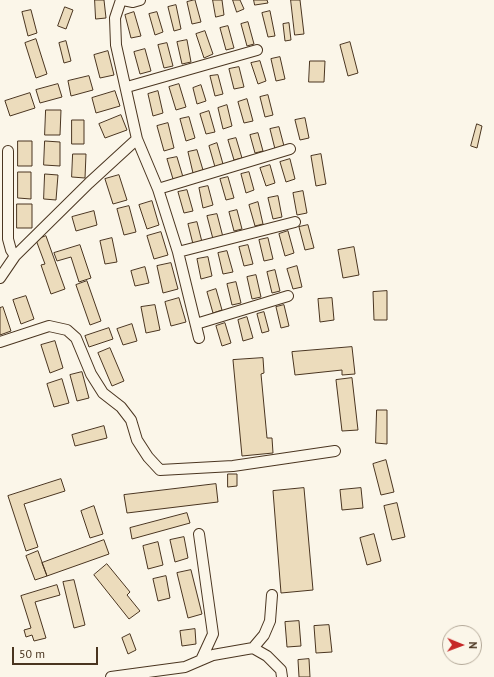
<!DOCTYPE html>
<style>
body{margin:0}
#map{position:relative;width:494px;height:677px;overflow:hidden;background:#fbf6e9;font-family:"PT Sans",sans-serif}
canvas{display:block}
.north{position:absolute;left:442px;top:625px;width:40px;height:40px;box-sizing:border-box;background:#fbf6e9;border:1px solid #b4a999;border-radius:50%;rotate:91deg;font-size:11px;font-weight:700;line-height:16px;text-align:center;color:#4a3520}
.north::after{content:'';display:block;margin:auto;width:14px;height:18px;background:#c62828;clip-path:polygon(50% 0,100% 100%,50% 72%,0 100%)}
.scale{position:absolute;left:12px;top:647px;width:86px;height:18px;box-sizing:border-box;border:2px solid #4a3520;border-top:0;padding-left:5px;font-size:12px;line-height:14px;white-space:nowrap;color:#4a3520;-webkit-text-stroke:3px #fbf6e9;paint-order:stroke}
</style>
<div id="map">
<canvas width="494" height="677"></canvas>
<div class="north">N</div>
<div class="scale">50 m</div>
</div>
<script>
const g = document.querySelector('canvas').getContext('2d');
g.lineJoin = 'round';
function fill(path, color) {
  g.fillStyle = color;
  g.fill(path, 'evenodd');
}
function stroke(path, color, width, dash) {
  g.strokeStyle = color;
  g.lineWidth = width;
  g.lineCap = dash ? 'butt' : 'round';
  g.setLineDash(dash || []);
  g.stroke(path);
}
const building = new Path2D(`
 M95,0H104L106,18L96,19Z
 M195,0L201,22L192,24L187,2Z
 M213,0H222L224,15L216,17Z
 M233,0H240L244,9L237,12Z
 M254,0H267L268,3L255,5Z
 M291,0H300L304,34L295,35Z
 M176,5L181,29L174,31L168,7Z
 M65,7L73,10L66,29L58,26Z
 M31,10L37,33L28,36L22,12Z
 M270,11L275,36L268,37L262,13Z
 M134,12L141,36L131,38L125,15Z
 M157,12L163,32L155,35L149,14Z
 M248,22L254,44L247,46L241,24Z
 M289,23L291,40L285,41L283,24Z
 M228,26L234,48L226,50L220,28Z
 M205,31L213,54L204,58L196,34Z
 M36,39L47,74L36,78L25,43Z
 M187,40L191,62L182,64L177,42Z
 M66,41L71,61L64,63L59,43Z
 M350,42L358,73L348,76L340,45Z
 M167,43L173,66L164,68L158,45Z
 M145,49L151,71L140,74L134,52Z
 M108,51L114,75L100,78L94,55Z
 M280,57L285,79L276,81L271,59Z
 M260,61L266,81L258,84L251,63Z
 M310,61H325L324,82H309Z
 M239,67L244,87L234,89L229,69Z
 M218,75L223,94L215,96L210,76Z
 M89,76L93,90L71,96L68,81Z
 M58,84L62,97L40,103L36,90Z
 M179,84L186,107L176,110L169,87Z
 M201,85L206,101L197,104L193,88Z
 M115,91L120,106L96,113L92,98Z
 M158,91L163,113L153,116L148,94Z
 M30,93L35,108L10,116L5,101Z
 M268,95L273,115L265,117L260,97Z
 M247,99L253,121L244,123L238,102Z
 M227,105L232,126L223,129L218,108Z
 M46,110H61L60,135H45Z
 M209,111L215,132L206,134L200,114Z
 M121,115L127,130L105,138L99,124Z
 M189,117L195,138L186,141L180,119Z
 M305,118L309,138L300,140L295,120Z
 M72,120H84V144H72Z
 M168,123L174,148L164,151L157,126Z
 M477,124L482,126L477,148L471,146Z
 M279,127L284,146L275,149L270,129Z
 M258,133L263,151L255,153L250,135Z
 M236,138L242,158L234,160L228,140Z
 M18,141H32V166H18Z
 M45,141L60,142V166L44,165Z
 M217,143L223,164L215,167L209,146Z
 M197,150L203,170L193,173L188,152Z
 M73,154H86L85,178L72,177Z
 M321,154L326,184L316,186L311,156Z
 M177,157L183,177L173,179L167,159Z
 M290,159L295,179L286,182L280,162Z
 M270,165L275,183L266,186L260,168Z
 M18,172H31V199L18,198Z
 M249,172L254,190L246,193L241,174Z
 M45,174L58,175L56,200L44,199Z
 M119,175L127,200L113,204L105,179Z
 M228,177L234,198L226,200L220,179Z
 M208,186L213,205L203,208L199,188Z
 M187,190L193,211L184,213L178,192Z
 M303,191L307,213L297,215L293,193Z
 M278,196L282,217L273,219L268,198Z
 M152,201L159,225L147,229L139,205Z
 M258,202L263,224L255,226L249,205Z
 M17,204H32V228H17Z
 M129,206L136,232L124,235L117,209Z
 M237,210L242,229L234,231L229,212Z
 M94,211L97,225L76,231L72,217Z
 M217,214L223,237L213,239L207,216Z
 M197,222L202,242L193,244L188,224Z
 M308,225L314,248L305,250L299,227Z
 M288,231L294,253L285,256L279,234Z
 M161,232L168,255L154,259L147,236Z
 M46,236L65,289L51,294L41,265L45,264L36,240Z
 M112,238L117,262L105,264L100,241Z
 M268,238L273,259L264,261L259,240Z
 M80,245L91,278L79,282L71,257L57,261L54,253Z
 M248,245L253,264L244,266L239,247Z
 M354,247L359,275L343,278L338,250Z
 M227,251L233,272L223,274L218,253Z
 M208,257L212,276L201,279L197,259Z
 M171,263L178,289L163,293L157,266Z
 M297,266L302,287L293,289L287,269Z
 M145,267L149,283L135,286L131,271Z
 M275,270L280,291L272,293L267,272Z
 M256,275L261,297L252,299L247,277Z
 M87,281L101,321L90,325L76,285Z
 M236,282L241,303L232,305L227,284Z
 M216,289L222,310L213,313L207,292Z
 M387,291V320H374L373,292Z
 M26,296L34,319L21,324L13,300Z
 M179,298L186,322L171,326L165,302Z
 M332,298L334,320L320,322L318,299Z
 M155,305L160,330L146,333L141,307Z
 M284,305L289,326L281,328L276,307Z
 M3,307L11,331L0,335V308Z
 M264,312L269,331L262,333L257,314Z
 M247,317L253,338L243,341L238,320Z
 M225,323L231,343L222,346L216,326Z
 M132,324L137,341L123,345L117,329Z
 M109,328L113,339L89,347L85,336Z
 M55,341L63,368L50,373L41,345Z
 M352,347L355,374L342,375V370L295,375L292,352Z
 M110,348L124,381L112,386L98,353Z
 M263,358L264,373L261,374L267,438H272L273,453L242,456L233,360Z
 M82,372L89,398L77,401L70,375Z
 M352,378L358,430L342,431L336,380Z
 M62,379L69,403L54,407L47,384Z
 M377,410H387V444L376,443Z
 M104,426L107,438L75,446L72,435Z
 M386,460L394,492L381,495L373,464Z
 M228,474H237V486L228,487Z
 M61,479L65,491L24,504L38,547L26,551L8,496Z
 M216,484L218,502L127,513L124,495Z
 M304,488L313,590L281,593L273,491Z
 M361,488L363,508L342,510L340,490Z
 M397,503L405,537L392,540L384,506Z
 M94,506L103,534L90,538L81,511Z
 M187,513L190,523L132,539L130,528Z
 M374,534L381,561L367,565L360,538Z
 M184,537L188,558L175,562L170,540Z
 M104,540L109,554L47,576L42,563Z
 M158,542L163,565L148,569L143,546Z
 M38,551L47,576L35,580L26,556Z
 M107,564L130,592L127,595L140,611L129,619L94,575Z
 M191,570L202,614L188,618L177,573Z
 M166,576L170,598L158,601L153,579Z
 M74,580L85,625L74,628L63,582Z
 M57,585L60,595L35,602L46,638L34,641L32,635L26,637L24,630L31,628L21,596Z
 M299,621L301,646L287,647L285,622Z
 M329,625L332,652L316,653L314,626Z
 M195,629L196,644L182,646L180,631Z
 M130,634L136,650L128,654L122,638Z
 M309,659L310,677H299L298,660Z`);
const street = new Path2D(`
 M121,0L115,18L116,45L137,139L158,189L178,252L199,338
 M123,0L133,2L140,0
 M127,87L257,50
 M8,151V239L11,250L15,256
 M158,189L290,149
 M178,252L295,222
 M0,278L15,256L89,183L137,139
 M196,324L288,296
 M0,342L49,326L67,330L76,338L91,374L103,393L121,407L131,420L137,440L148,457L160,470L233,466L335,451
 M199,534L213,634L201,660
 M253,648L264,635L270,621L272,595
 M111,677L185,667L213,655L253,648L267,656L281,670L282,677`);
fill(building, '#ecdcbc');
stroke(building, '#4a3520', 1);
stroke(street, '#4a3520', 12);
stroke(street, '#fbf6e9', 10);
</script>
